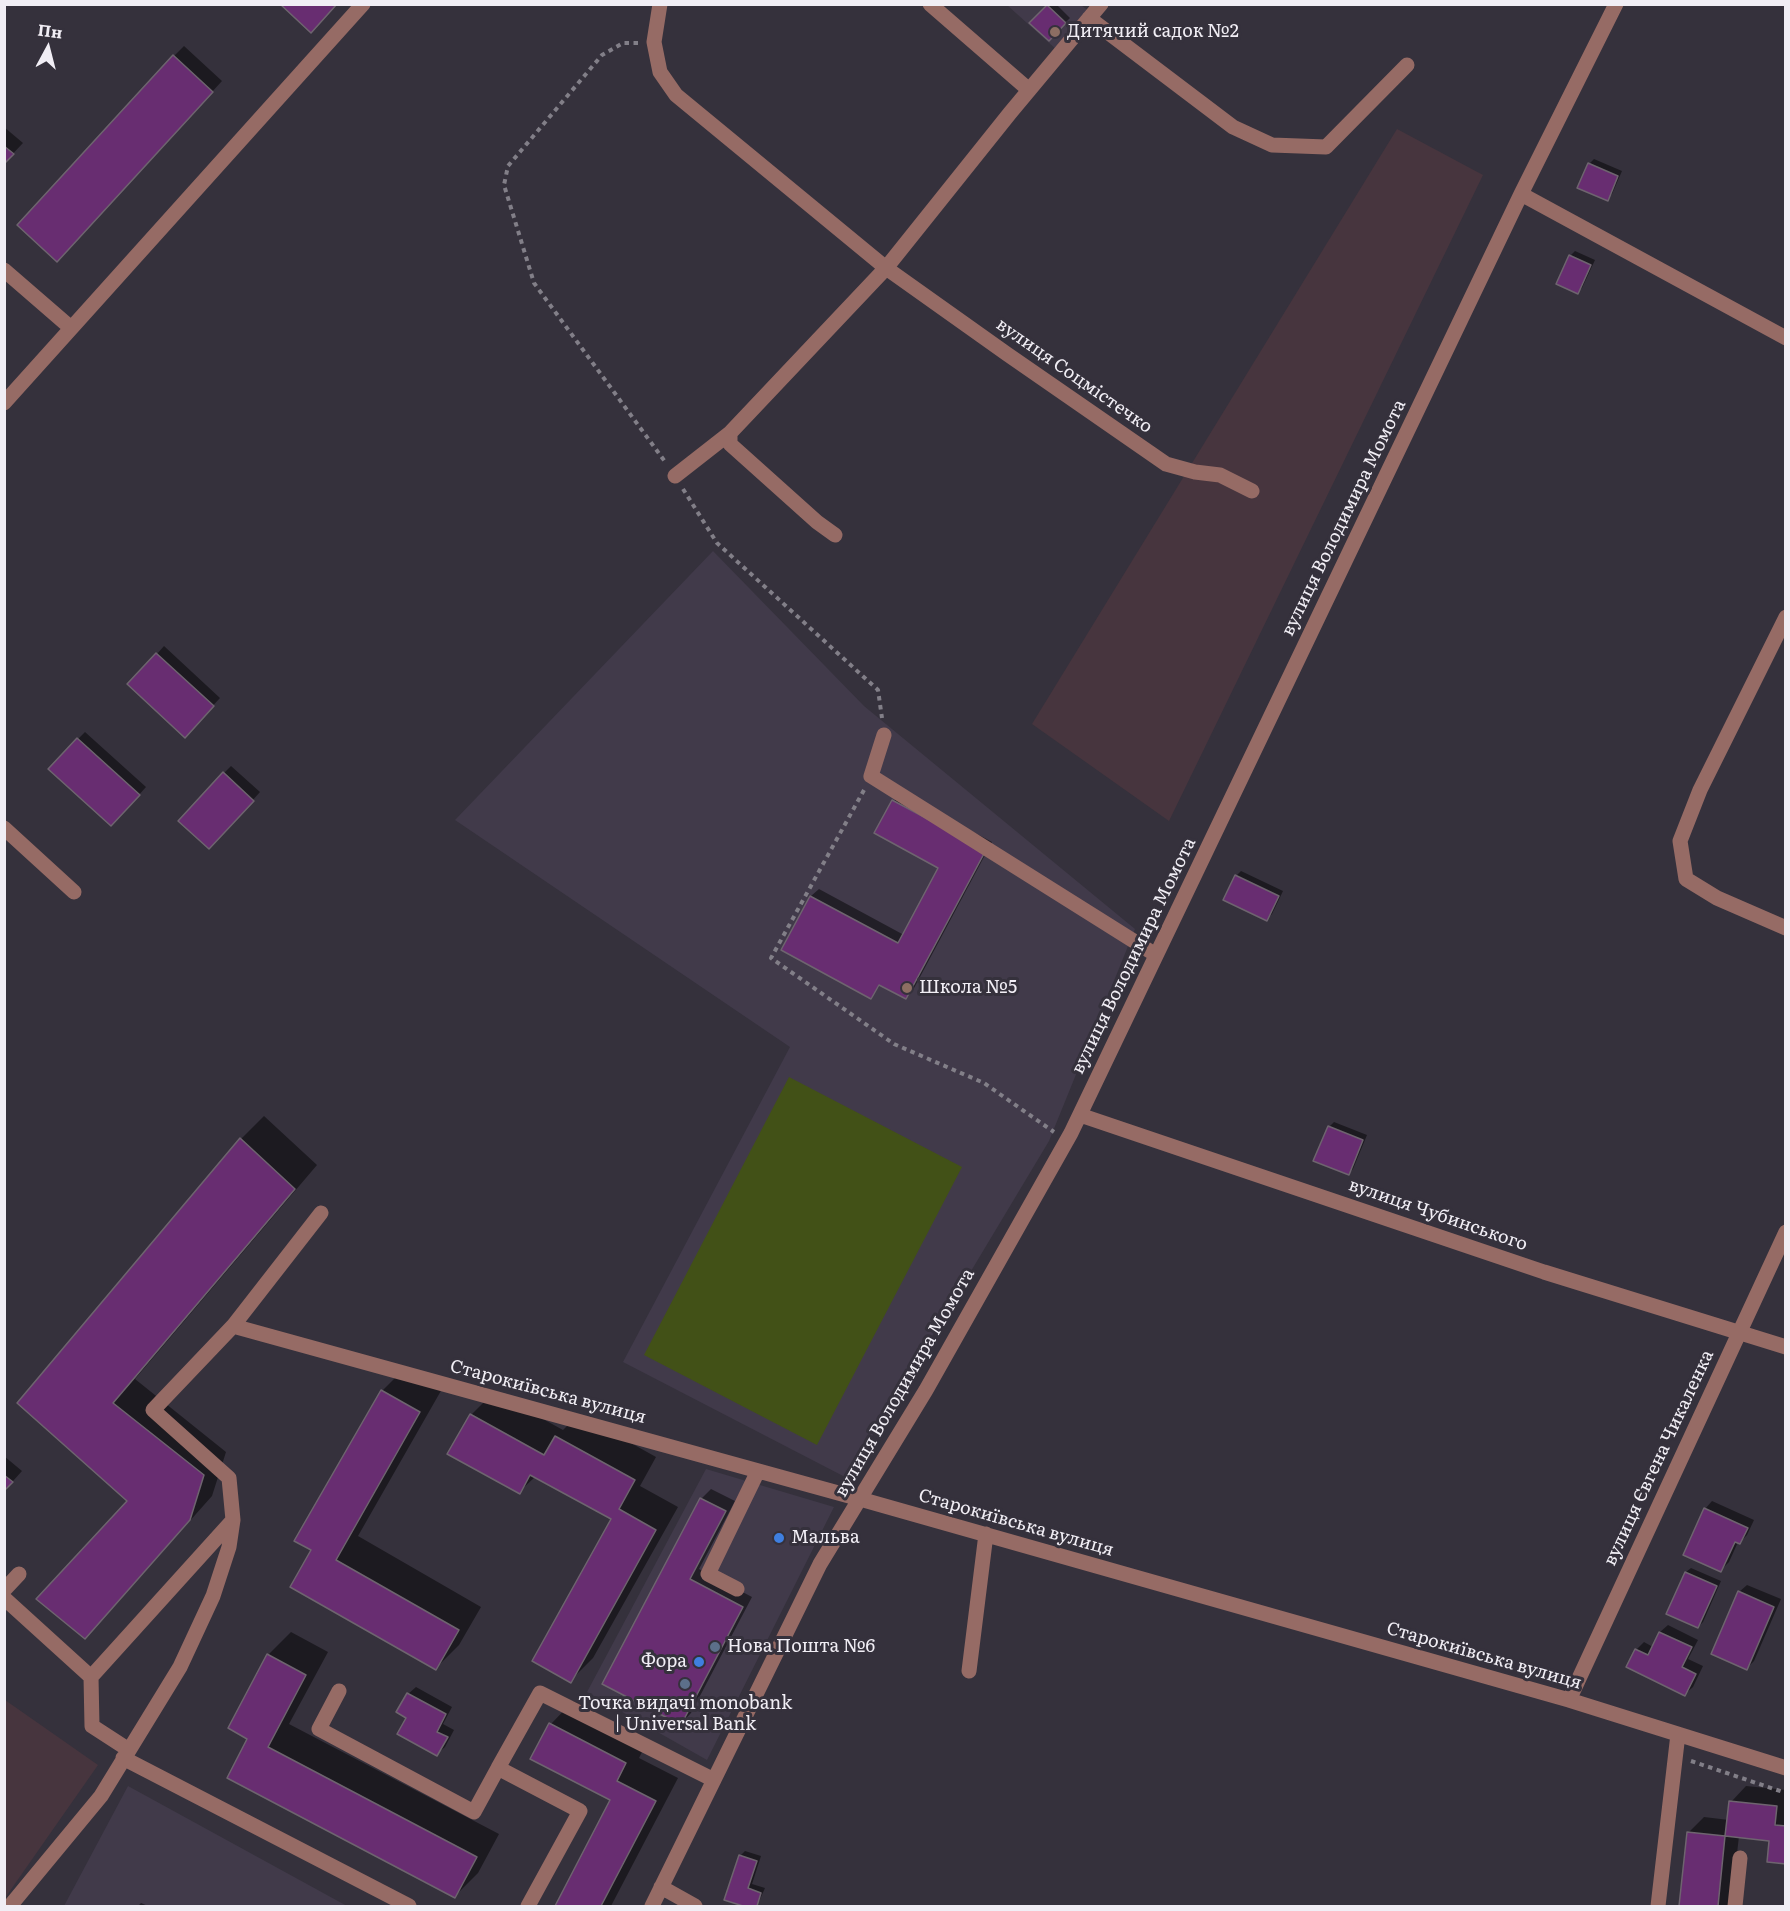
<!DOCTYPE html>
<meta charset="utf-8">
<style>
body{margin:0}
#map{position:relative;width:1790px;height:1911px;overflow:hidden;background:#35313c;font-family:Literata,serif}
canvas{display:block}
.frame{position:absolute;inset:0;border:6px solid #f1eef5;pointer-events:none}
.north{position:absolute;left:18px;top:18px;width:60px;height:60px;-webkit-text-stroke:4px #35313c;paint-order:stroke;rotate:7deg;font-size:16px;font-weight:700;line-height:24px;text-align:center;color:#f1eef5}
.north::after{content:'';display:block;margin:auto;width:21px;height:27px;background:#f1eef5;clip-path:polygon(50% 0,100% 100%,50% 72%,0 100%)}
</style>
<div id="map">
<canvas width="1790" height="1911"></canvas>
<div class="frame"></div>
<div class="north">Пн</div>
</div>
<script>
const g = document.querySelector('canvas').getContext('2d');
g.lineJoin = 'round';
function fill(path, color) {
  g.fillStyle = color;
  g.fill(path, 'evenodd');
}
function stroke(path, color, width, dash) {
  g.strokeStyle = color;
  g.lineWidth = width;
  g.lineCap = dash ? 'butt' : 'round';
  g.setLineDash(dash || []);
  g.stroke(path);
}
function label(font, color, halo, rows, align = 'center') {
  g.font = font + ' Literata,serif';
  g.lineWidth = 6;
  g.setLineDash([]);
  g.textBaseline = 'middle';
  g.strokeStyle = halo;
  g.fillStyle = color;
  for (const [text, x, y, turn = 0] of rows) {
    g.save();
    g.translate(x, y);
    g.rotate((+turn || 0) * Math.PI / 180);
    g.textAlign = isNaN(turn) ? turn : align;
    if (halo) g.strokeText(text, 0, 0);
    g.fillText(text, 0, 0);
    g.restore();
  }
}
const built = new Path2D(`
 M1007,5H1081L1090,12L1058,51Z
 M713,551L864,706L1135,929L1049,1141L847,1478L623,1362L790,1047L455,820Z
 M706,1469L834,1507L707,1760L587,1692Z
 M128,1786L347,1906H64Z`);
const industrial = new Path2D(`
 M1397,129L1483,175L1169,821L1032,724Z
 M5,1700L98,1765L5,1898Z`);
const green = new Path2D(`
 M789,1077L962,1167L817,1445L644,1355Z`);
const shadow = new Path2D(`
 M1049,4H1056L1070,18L1049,39L1032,23Z
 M184,46L222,81L67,250L174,56Z
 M4,127L23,143L4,163Z
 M1594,159L1622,171L1612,194L1607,199L1589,164Z
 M1575,251L1595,260L1582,288L1578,292L1570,256Z
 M164,646L220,698L192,728L157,654Z
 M85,732L146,787L119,817L78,739Z
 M231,766L260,792L217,840L224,773Z
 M901,793L992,842L913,990L905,997L881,984L871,997L783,950L811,896L819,889L904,935L940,867L894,801Z
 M1241,871L1283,891L1272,914L1267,919L1236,876Z
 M264,1116L317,1165L135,1379L226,1452L212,1496L107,1614L85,1637L130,1501L19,1402L241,1139Z
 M1334,1122L1367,1135L1353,1169L1348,1174L1329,1127Z
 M405,1368L442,1389L358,1536L481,1607L459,1645L436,1668L313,1549L382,1391Z
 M494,1392L563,1430L579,1414L656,1457L640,1486L678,1507L593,1658L570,1681L613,1518L536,1476L519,1492L449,1454L471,1415Z
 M4,1456L22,1471L4,1491Z
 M711,1489L735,1501L699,1569L752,1597L691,1713L681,1724L604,1684L701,1499Z
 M1712,1501L1754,1520L1747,1535L1740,1542H1738L1729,1562L1721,1570L1705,1509Z
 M1691,1568L1721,1581L1703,1622L1698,1627L1668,1613L1686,1572Z
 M1747,1585L1781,1599L1754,1661L1747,1668L1739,1592Z
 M1668,1625L1698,1640L1688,1659L1703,1666L1693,1687L1685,1694L1636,1650L1644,1642L1653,1647L1660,1632Z
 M291,1632L328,1652L289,1724L499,1834L478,1873L455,1896L249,1738L268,1655Z
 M416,1687L452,1707L443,1724L454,1730L445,1747L437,1754L408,1717V1694Z
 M573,1701L648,1740L639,1758L678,1778L611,1906H556L612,1800L551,1724Z
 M1746,1786L1786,1790V1863L1771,1839L1739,1836L1731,1906H1681L1689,1832L1704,1817L1729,1820L1731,1802Z
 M745,1851L761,1856L752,1884L765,1888L757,1906H747L726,1899L740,1856Z
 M141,1903L148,1906H138Z`);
const building = new Path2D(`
 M280,4H337L311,33Z
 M1047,5L1066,23L1049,41L1029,23Z
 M173,55L213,92L57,262L17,225Z
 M4,146L14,154L4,164Z
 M1588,163L1618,176L1608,201L1577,188Z
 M1569,255L1591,265L1578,294L1556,284Z
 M156,653L214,706L185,738L127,684Z
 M77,738L140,795L111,826L48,769Z
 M223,772L254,801L209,849L178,821Z
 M892,800L986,850L906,999L879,985L871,999L781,950L810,896L898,943L938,868L874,833Z
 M1235,875L1279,896L1267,921L1223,900Z
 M1328,1126L1363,1140L1349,1175L1313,1161Z
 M240,1138L295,1189L113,1403L204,1475L190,1520L85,1639L36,1599L127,1501L17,1403Z
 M381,1390L420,1412L336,1560L459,1630L436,1670L290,1587L311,1550L294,1541Z
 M470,1414L544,1455L555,1436L635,1480L619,1509L656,1530L571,1683L532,1661L611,1519L530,1475L520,1494L447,1454Z
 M4,1475L13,1482L4,1491Z
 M700,1498L726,1511L690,1579L743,1607L681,1725L602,1684Z
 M1704,1508L1748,1528L1740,1544L1735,1542L1721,1572L1683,1555Z
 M1685,1572L1717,1586L1698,1628L1666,1614Z
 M1738,1591L1774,1607L1747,1670L1711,1654Z
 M1659,1632L1692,1647L1682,1667L1696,1674L1685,1696L1626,1667L1635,1649L1648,1655Z
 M267,1654L306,1675L268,1747L477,1857L455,1898L227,1778L247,1739L228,1728Z
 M407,1693L446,1714L437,1732L448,1737L437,1756L397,1734L406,1718L396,1712Z
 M549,1723L626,1763L617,1781L656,1801L601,1906H555L610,1800L530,1759Z
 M1729,1801L1777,1806L1775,1825L1786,1826V1864L1767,1862L1769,1841L1725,1836Z
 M1687,1832L1725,1836L1718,1906H1679Z
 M739,1855L757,1861L748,1888L761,1893L757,1906H743L724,1900Z`);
const path = new Path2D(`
 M638,43H623L602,55L508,166L504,185L534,283L666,463
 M683,489L717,543L878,690L882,718
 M864,790L771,958L894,1044L984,1083L1054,1132
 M1691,1761L1786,1793`);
const minor = new Path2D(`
 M660,4L654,42L660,72L676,95L886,268L1007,354L1166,464L1195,472L1220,475L1252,491
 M930,4L1029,90
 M1089,18L1233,127L1272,145L1326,147L1407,65
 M1521,194L1786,338
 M4,270L71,328
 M4,403L363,4
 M730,433V444L817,522L835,535
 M675,476L730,433L886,268L1010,113L1101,4
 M1786,617L1700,790L1680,841L1686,879L1717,898L1786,928
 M884,735L871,776L1156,955
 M4,828L74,892
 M1080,1115L1544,1272L1786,1347
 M233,1326L860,1499L1569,1700L1786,1768
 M737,1589L708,1574L758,1471
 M4,1590L19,1574
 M4,1598L91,1677L233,1520L229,1478L153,1410L233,1326L321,1213
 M969,1671L986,1534
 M91,1677L92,1726L129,1750
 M339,1691L319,1729L474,1812L498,1768
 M1569,1700L1786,1232
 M123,1758L409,1906
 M661,1887L695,1906
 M10,1906L101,1796L180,1667L213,1596L229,1547L233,1520
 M528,1906L580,1811L498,1768L540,1693L714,1780
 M652,1906L820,1564L926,1390L1071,1133L1521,194L1616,4
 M1658,1906L1678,1734
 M1735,1906L1740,1858`);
const markers = [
 [1055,32,6,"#8d6e63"],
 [907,988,6,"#8d6e63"],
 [779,1538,6,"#3f7fe0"],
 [715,1647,6,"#5c6f8a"],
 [699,1662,6,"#3f7fe0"],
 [685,1684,6,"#5c6f8a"]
];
const poiNames = [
 ["Дитячий садок №2",1067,32],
 ["Школа №5",919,988],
 ["Мальва",791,1538],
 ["Нова Пошта №6",727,1647],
 ["Фора",687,1662,"right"],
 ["Точка видачі monobank",685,1704,"center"],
 ["| Universal Bank",685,1725,"center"]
];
const streetNames = [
 ["вулиця Соцмістечко",1074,376,35],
 ["вулиця Володимира Момота",1344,518,-64],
 ["вулиця Володимира Момота",1134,956,-64],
 ["вулиця Чубинського",1438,1215,19],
 ["вулиця Володимира Момота",905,1383,-60],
 ["Старокиївська вулиця",548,1392,15],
 ["вулиця Євгена Чикаленка",1659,1458,-65],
 ["Старокиївська вулиця",1016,1523,16],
 ["Старокиївська вулиця",1484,1656,16]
];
fill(built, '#413a4a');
fill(industrial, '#47353e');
fill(green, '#425117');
fill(shadow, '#0007');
fill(building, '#682d71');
stroke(building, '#6e646f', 1.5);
stroke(path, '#827f88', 4, [4.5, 4.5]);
stroke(minor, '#966b65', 15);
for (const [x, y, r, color] of markers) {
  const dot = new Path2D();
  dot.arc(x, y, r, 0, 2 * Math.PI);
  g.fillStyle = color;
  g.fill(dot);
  stroke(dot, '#35313c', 2);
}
label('18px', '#f1eef5', '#35313c', poiNames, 'left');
label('18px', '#f1eef5', '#35313c', streetNames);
</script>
